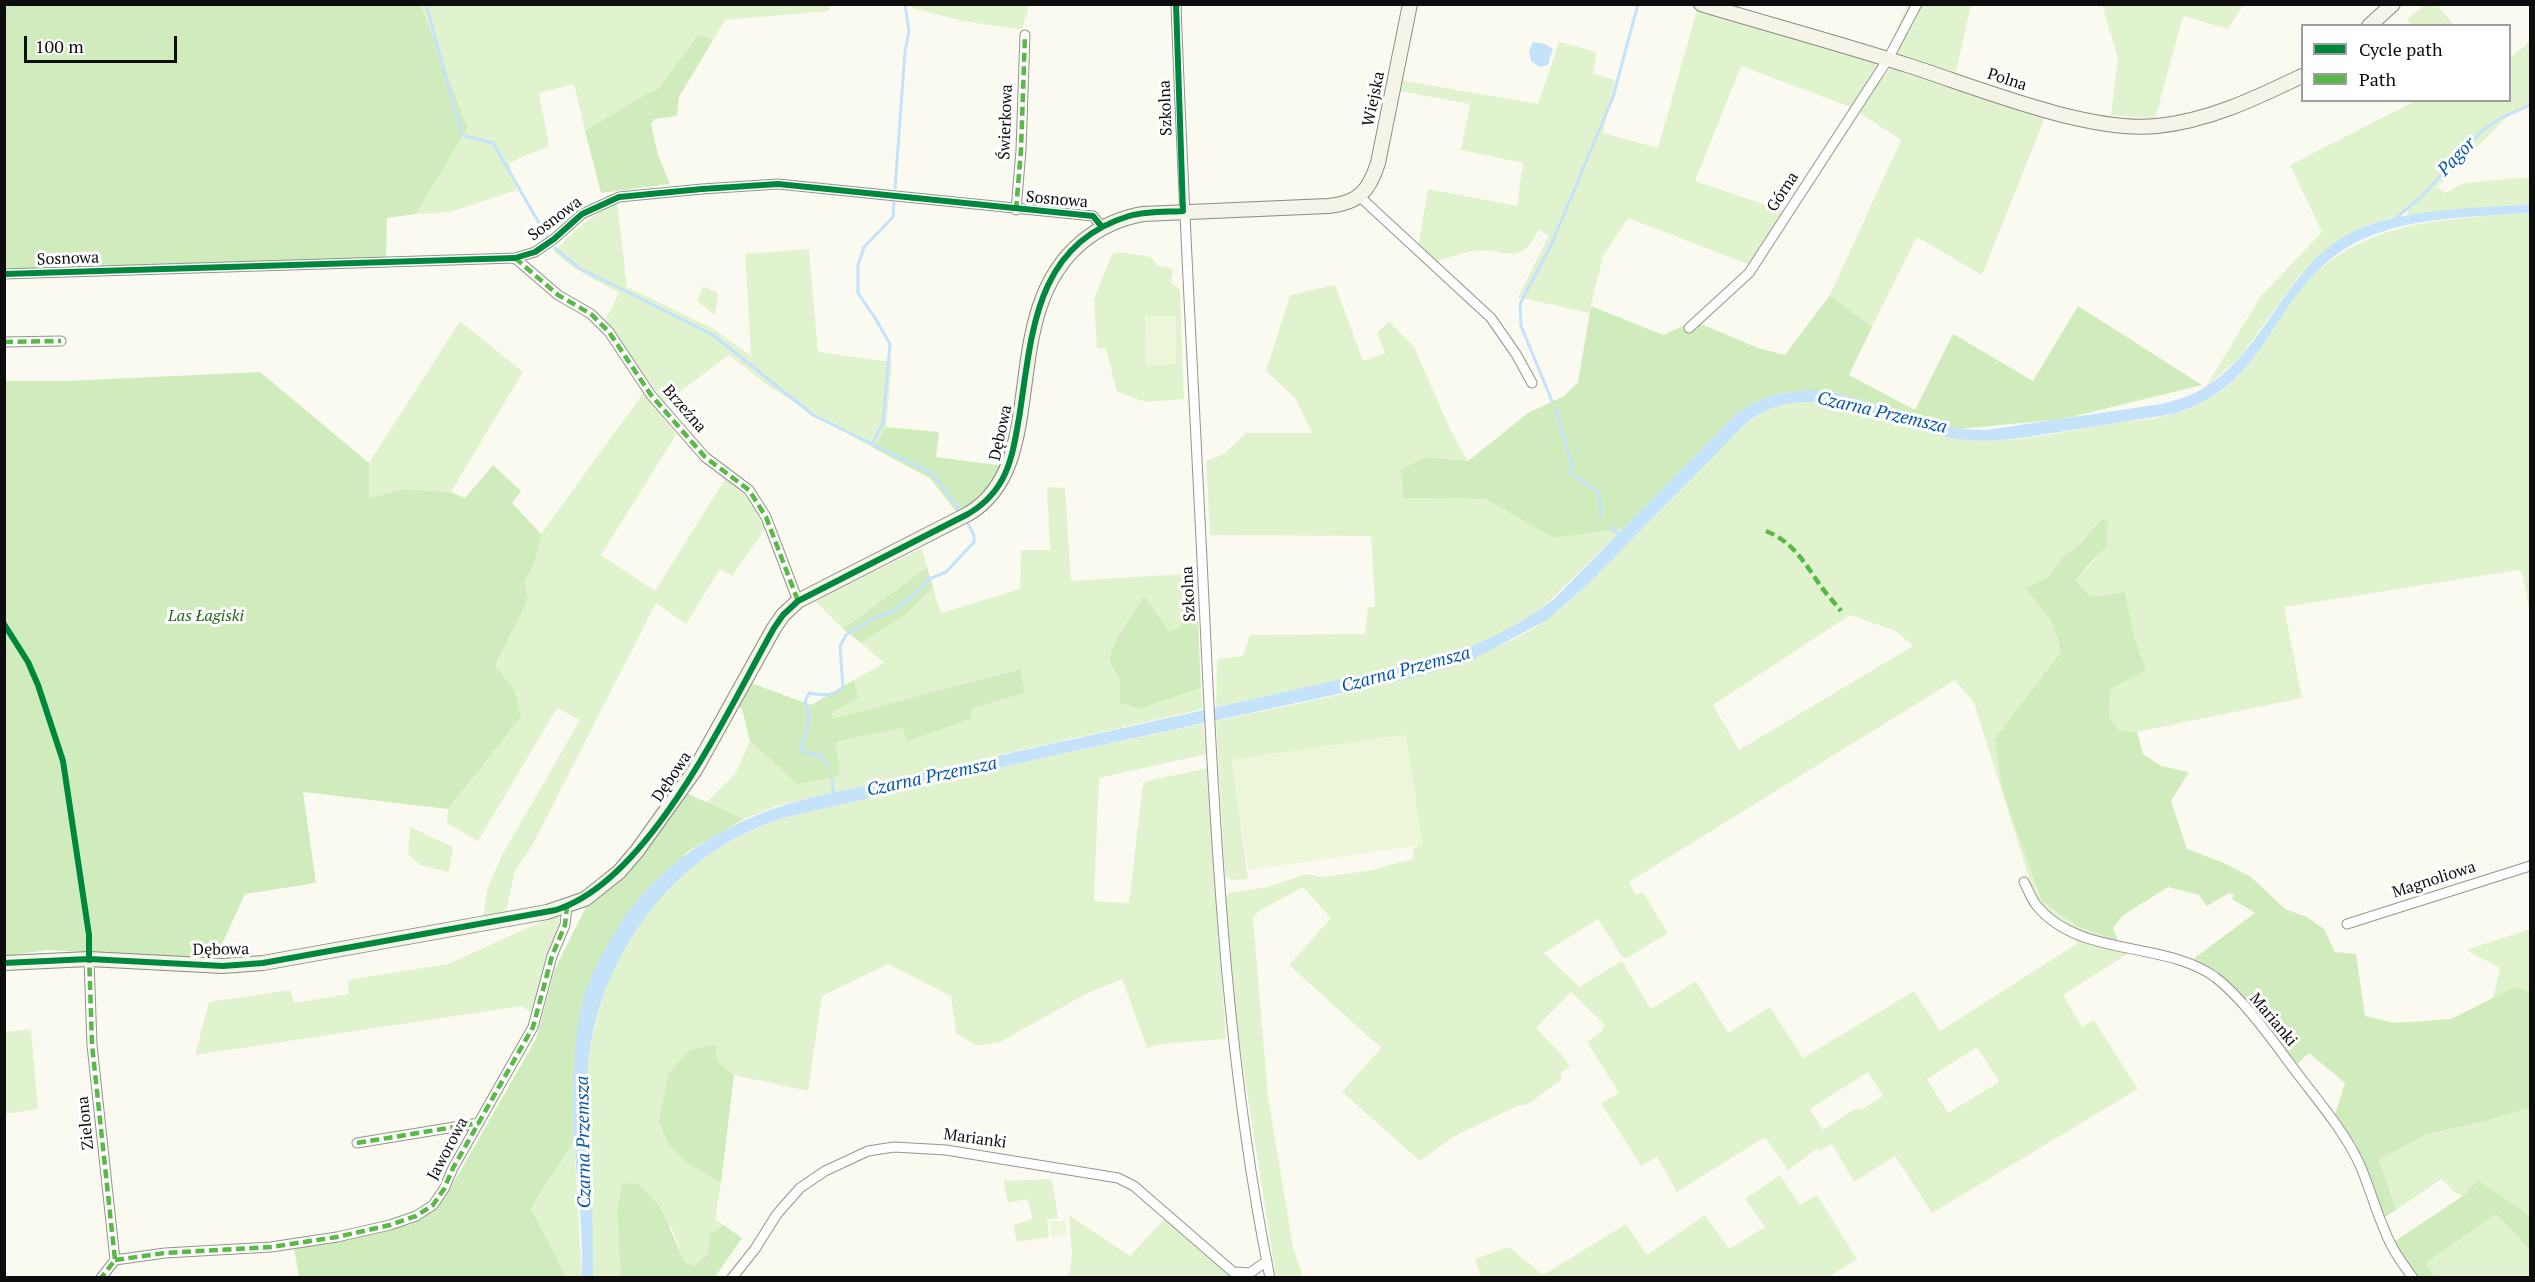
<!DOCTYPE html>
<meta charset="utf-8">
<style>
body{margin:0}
#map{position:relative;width:2535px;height:1282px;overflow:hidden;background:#fbfaf1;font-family:"PT Serif",serif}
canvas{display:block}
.frame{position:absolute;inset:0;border:6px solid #0d0d0d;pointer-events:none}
.legend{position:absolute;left:2301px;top:24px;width:210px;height:78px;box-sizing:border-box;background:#fff;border:2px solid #9e9e9e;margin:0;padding:8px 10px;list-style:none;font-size:18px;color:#0d0d0d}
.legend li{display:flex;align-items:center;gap:12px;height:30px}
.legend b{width:30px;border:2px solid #9e9e9e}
.scale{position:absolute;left:24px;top:36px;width:153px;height:27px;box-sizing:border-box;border:3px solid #0d0d0d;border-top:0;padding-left:8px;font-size:18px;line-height:21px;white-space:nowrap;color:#0d0d0d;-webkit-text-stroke:4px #fff;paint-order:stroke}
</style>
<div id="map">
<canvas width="2535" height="1282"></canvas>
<div class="frame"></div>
<ul class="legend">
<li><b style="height:8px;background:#00873e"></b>Cycle path</li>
<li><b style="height:8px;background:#58b947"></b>Path</li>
</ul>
<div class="scale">100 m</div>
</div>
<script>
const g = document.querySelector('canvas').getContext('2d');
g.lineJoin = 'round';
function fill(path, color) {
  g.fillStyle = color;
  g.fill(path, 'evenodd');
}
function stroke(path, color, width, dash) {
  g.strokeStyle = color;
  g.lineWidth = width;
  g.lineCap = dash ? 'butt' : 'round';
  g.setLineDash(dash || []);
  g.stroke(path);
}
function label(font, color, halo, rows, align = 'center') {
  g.font = font + ' "PT Serif",serif';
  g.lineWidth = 6;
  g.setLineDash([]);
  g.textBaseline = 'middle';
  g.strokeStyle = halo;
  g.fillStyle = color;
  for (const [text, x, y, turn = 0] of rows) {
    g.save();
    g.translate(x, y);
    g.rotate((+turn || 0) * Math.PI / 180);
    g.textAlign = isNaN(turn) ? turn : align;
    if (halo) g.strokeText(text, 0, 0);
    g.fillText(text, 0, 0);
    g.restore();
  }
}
const green = new Path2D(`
 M2426,4L2437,5L2454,25H2411L2407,19Z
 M421,5H830L829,11L725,20L713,40L698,36L659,88L646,94L585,131L574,84L539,93L549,146L509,163L517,190L450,212L416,214L468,128Z
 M911,5V4L1029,5L1022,30L963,21L912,8Z
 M1907,5H1971L1956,72L1886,56Z
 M2102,5H2243L2228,29L2183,16L2155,119L2111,115L2118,58Z
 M1698,6L1878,63L1853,108L1741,66L1695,181L1784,211L1750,265L1628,218L1603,256L1589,313L1518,297L1549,235L1539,230C1517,270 1509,247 1476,251C1462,252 1448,258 1434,262L1418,247L1428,189L1517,206L1523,163L1461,150L1470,104L1399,91V80L1538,104L1559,42L1597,52L1593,74L1615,80L1603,133L1658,148Z
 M2530,41V106L2507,117L2437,187L2445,193L2464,183L2530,177V204L2410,216L2407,213L2412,205L2394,217L2369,224L2344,236L2299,276L2241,356L2205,388L2261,296L2322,232L2290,165L2415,101L2510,100V58Z
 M1890,68L2046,115L1982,275L1917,237L1872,327L1830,295L1901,140L1857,111Z
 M617,202L627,287L712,328L751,356L745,254L809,249L818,352L892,362L886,427L873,448L771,388L729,355L665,403L605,321L619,293L577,270L554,252C573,230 592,216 617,202Z
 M2530,213V614L2522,573L2518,570L2284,607L2302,698L2137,732L2119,730L2109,716L2111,689L2146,670L2135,639L2125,592L2091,597L2076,580L2106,548L2101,519L2081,543L2062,558L2048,577L2025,588L2053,623L2061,652L1995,738L2079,927L2138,947L2063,995L2082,1027L2094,1020L2138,1089L1932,1213L1895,1156L1854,1182L1832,1144L1819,1151L1817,1149L1788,1170L1765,1137L1677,1192L1657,1157L1641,1166L1601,1103L1619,1093L1587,1042L1603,1030L1604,1024L1571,992L1536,1028L1561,1054L1570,1067L1561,1073V1080L1528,1104L1517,1106L1453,1137L1420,1161L1342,1092L1381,1048L1289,965L1331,918L1304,888H1301L1259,911L1253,918L1268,1096L1293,1247L1303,1277H1276L1231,990L1225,897L1229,893L1268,887L1306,874L1321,877L1367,871L1413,859V849L1422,844L1406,735L1232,760L1248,879L1231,880L1225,876L1216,721C1300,703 1384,688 1465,659C1493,649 1521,638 1546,620C1571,603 1592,580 1612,559C1641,530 1669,501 1697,472C1720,448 1745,417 1778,406C1832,389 1899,428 1953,438C2005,447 2059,432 2110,424C2137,420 2167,419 2191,408C2252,381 2256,347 2292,300C2352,219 2439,220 2530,213ZM1850,615L1896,631L1913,646L1739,750L1713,705ZM1955,680L1974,703L2035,896L2048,920L2078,943L1940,1031L1914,991L1803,1058L1770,1007L1728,1033L1696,981L1651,1009L1622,961L1579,987L1544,953L1598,919L1622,957L1627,958L1668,933L1643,892L1636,895L1629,882ZM1977,1047L1999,1082L1948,1113L1927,1079ZM1868,1072L1883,1096L1860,1110L1855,1109L1823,1130L1810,1109Z
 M1120,252L1151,257L1158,266L1173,269L1171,283L1180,289L1184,399L1146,402L1117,392L1106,349L1097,348L1094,299L1112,254Z
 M1335,285L1363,361L1385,353L1377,333L1389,321L1414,347L1451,431L1468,461L1428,457L1403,498L1485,499L1554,538L1623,529L1538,612L1510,629L1479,643L1422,663L1216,707L1217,659L1243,656L1250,635L1365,634L1368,607H1375L1371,536L1210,535L1206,461L1224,454L1246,433H1312L1295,398L1266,371L1290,295Z
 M703,286L718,293L715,315L697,301Z
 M460,321L523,372L451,492L403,489L369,498V463Z
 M644,392L676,435L601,555L655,591L725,479L749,498L765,529L732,576L720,569L686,624L656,603L533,844L515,871L505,915L483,919L487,890L502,855L580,720L557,708L478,841L447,823L448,809L521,717L515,690L495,666L528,599L525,582L536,558L541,534Z
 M1047,487L1065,488L1071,581L1183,574L1182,626L1170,632L1144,596L1109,660L1139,709L1201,688L1203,709L809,798L777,806L744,819L706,803L735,774L750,741L797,784L840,766L836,744L843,740L903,727L907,742L971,717L969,709L1024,693L1019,669L831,720L832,712L857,698L854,680L884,663L861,643L905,615L933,587L941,613L1020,589L1021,550H1050Z
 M922,548L927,567L843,629L815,601Z
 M1203,724L1206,754L1099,778L1094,901L1129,903L1143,782L1207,768L1226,1039L1162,1044L1147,1048L1122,979L1084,995L1000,1042L977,1046L956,1033L951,996L888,964L822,996L808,1091L734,1075L717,1061L716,1045L689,1164L721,1183L715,1220L724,1225L711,1233L707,1255L693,1266L685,1262L671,1226L622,1274L621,1277H593L587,1066C594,1024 606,977 628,940C663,882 723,836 787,817L1033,760Z
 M410,827L453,847L449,872L420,865L408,854Z
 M558,914L559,925L533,1015L522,1006L195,1055L209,1002L290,990L294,1003L349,994L347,980L448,964Z
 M2530,929V992L2517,986L2493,998L2500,968L2466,950Z
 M31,1029L38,1109L5,1114V1032Z
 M2525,1109L2530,1110V1219L2527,1213L2478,1180L2463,1196L2454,1192L2442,1179L2396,1210L2379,1160L2425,1135L2486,1121Z
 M574,1141L582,1277H566L531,1208Z
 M1780,1175L1800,1205L1817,1195L1857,1259L1827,1278H1481L1475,1259L1509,1247L1543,1275L1626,1224L1647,1255L1705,1215L1729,1249L1765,1227L1745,1199Z
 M1052,1179L1058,1218L1047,1220L1049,1237L1017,1242L1013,1225L1033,1219L1027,1199L1008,1203L1003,1181Z
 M2496,1214L2530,1250V1277H2435L2426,1263Z
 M1069,1215L1130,1256L1166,1217L1234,1278H1052L1069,1275L1072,1255Z`);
const forest = new Path2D(`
 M4,5H421L468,128L416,214L387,218L386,258L5,269Z
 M698,35L713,40L679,97L677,116L655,119L651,124L658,155L670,184L601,193L585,131L646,94L659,88Z
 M1830,295L1872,327L1849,375L1915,410L1953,334L2033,381L2078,306L2202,385L2063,419L1959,429L1826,390C1793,389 1766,394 1738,412L1623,529L1554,538L1485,499L1403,498L1401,469L1428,457L1468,461L1528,413L1564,396L1578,382L1591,306L1663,335L1694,321L1758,348L1785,355Z
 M260,372L369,463V498L403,489L451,492L465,498L493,465L521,491L512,503L541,534L536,558L525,582L528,599L495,666L515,690L521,717L448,809L303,792L316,883L245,894L215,959L47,950L5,956L4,381H66Z
 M886,427L939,432L936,457L1004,466L993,483L958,514L930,478L873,448Z
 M2101,519L2108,522L2106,548L2091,562L2076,580L2091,597L2125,592L2135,639L2146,670L2111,689L2109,716L2119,730L2137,732L2143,754L2161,766L2189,772L2171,801L2187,849L2224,863L2251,877L2285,909L2307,917L2324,929L2335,952L2356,954L2365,1016L2395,1023L2451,1019L2517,986L2530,992V1110L2525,1109L2486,1121L2425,1135L2379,1160L2396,1210L2385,1217L2355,1143L2335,1115L2345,1083L2309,1053L2294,1067L2235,989L2217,971L2193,959L2255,913L2232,899L2234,895L2229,893L2207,906L2199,895L2168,887L2122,916L2113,928L2118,941L2079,927L2042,901L2002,789L1995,738L2061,652L2053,623L2025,588L2048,577L2062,558L2081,543Z
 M927,567L933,587L905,615L861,643L843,629Z
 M1183,574H1196L1201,688L1139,709L1120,703V680L1109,660L1115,642L1144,596L1170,632L1182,626Z
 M1020,669L1025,693L970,709L971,718L907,742L903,728L843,740L836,744L840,766L838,777L797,784L750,741L742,709L738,707L751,683L811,705L854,680L858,698L832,712V719Z
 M686,793L744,819L687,852L584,996L573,1087L574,1141L531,1208L566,1277H299L294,1248L358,1237L412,1224L447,1194L536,1039L555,969L587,905Z
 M716,1044L717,1061L734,1075L721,1183L689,1164L669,1145L659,1121L668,1074L690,1050Z
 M2478,1180L2527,1213L2530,1219V1250L2496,1214L2426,1263L2435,1277H2419L2402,1256L2395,1241L2463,1196Z
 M623,1183L639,1184L660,1207L685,1262L693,1266L707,1255L711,1233L724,1225L742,1238L715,1277H621L617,1208Z`);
const pitch = new Path2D(`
 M1145,316H1176V364L1146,365Z
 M1406,735L1422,845L1248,870L1232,760Z
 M1065,1220L1067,1234L1052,1237L1049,1222Z`);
const water = new Path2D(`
 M1533,42L1545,44L1553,49L1548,65L1540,67L1531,61L1529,51Z
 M2530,204V213C2466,218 2386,215 2332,258C2266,311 2266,386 2173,414C2137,420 2101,425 2065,431C2026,437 1990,445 1952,438C1884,426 1807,372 1744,425L1585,587L1547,620L1466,663L1412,678L1033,760L787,817C677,849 600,951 588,1064C585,1090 589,1119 590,1146C592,1190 593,1234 593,1277L582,1278C584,1214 571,1150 573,1087C574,1057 576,1025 584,996C589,978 598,963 606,947C649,867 723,820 809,798L1446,656C1485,641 1522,625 1555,598L1738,412C1766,394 1793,389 1826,390L1959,429L1986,430L2161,404C2176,400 2191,396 2204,388C2264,352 2283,274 2343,237C2389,208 2475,209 2530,204Z`);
const stream = new Path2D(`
 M426,4L462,135L493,143L547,237
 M895,188L905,52L909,31L905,4
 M2396,218L2421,197L2483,130L2501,118L2530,105
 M555,248L579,268L713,335L813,415L933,474L961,512
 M1552,401L1521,326L1520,304L1552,243L1613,97L1638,4
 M1556,409L1572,465L1571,474L1599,492L1601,517
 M872,444L883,423L890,344L875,318L858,293V265L864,247L893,217L894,202
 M1611,528L1619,534
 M828,766L821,756L801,751C804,732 814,720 805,702L809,693C822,695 833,697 843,687L840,646L846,635L874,618L892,612L913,596L929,579L946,572L974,542V535L967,522
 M832,778L834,797`);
const street = new Path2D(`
 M1176,4C1184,225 1197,445 1207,665C1217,870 1229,1075 1270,1278
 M1359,196L1491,318L1516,354L1532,383
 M1016,210L1021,150L1025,35
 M515,258L558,295L591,314L609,332L651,395L705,457L749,490L766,517L798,601
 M4,274L515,258L535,252L554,239L582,214L619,197L702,189L778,184L1093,216L1102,227
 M1689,328L1749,273L1888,59L1917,4
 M4,342L61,341
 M2024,882C2028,889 2031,899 2037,906C2080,958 2163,940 2215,977C2244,999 2275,1044 2297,1073C2319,1102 2344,1131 2359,1163C2369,1185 2375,1209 2385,1231C2391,1248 2402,1263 2413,1278
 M2347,924L2530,866
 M89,959L92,1045L115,1260L101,1278
 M357,1143L479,1123
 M115,1260L165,1253L271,1247L337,1237L390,1225L416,1216L433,1205L444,1189L453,1168L533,1027L552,956L565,925L567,907
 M1236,1272L1250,1273L1267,1261
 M732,1278L755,1249L777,1214L800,1188L825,1171L868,1151L894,1147L946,1150L1118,1178L1134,1186L1240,1278`);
const secondary = new Path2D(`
 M1701,4C1771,25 1841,44 1910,66C1978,88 2088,133 2157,126C2209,121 2256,98 2302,76
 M2369,26L2393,4
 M4,963L89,959L223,966L263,963L547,912L585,899L619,872L637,851L695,770L774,628L783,615L798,601L968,514C1054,464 994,315 1082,242C1100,227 1120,218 1143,214L1328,206C1359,203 1369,191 1378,163L1410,4`);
const quiet = new Path2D(`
 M1016,210L1021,150L1025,35
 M515,258L558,295L591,314L609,332L651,395L705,457L749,490L766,517L798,601
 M4,342L61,341
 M1766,531C1793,542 1804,562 1820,585C1826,594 1834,602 1841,611
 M89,954L92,1045L115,1260L101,1278
 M357,1143L479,1123
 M115,1260L165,1253L271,1247L337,1237L390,1225L416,1216L433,1205L444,1189L453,1168L533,1027L552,956L565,925L567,907`);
const cycleway = new Path2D(`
 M4,274L515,258L535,252L554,239L582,214L619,197L702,189L778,184L1093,216L1102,227
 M4,624L28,662L38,685L63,761L89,935V959
 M4,963L89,959L223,966L263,963L556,910C651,880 727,711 774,628L783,615L798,601L968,514C1007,491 1012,459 1019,418C1032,337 1033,245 1129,216C1146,211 1166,212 1183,211L1176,4`);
const streetNames = [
 ["Polna",2007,80,18],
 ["Wiejska",1374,99,-78],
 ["Szkolna",1166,108,-92],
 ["Świerkowa",1006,122,-88],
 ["Górna",1783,192,-57],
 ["Sosnowa",1057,200,5],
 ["Sosnowa",555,219,-37],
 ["Sosnowa",68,259,-2],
 ["Brzeźna",684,409,49],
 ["Dębowa",1001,433,-78],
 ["Szkolna",1189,594,-93],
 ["Dębowa",672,777,-56],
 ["Magnoliowa",2434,880,-18],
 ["Dębowa",221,950,-1],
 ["Marianki",2273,1020,50],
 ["Zielona",86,1123,-96],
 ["Marianki",975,1139,8],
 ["Jaworowa",448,1149,-62]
];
const parkNames = [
 ["Las Łagiski",206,616]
];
const waterNames = [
 ["Pagor",2457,157,-46],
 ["Czarna Przemsza",1882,413,13],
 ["Czarna Przemsza",1406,670,-15],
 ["Czarna Przemsza",932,777,-12],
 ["Czarna Przemsza",584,1142,-91]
];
fill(green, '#e1f3ce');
fill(forest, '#d0ecbc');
fill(pitch, '#ecf7d9');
fill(water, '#c4e2f9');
stroke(stream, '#c4e2f9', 3);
stroke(street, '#949490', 11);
stroke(secondary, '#8b8a86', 16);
stroke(street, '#fefefd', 9);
stroke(secondary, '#f5f4e8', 14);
stroke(quiet, '#58b947', 4.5, [9, 4.5]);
stroke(cycleway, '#00873e', 6);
label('16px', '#0d0d0d', '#fff', streetNames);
label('italic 16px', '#216b17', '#fff', parkNames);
label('italic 18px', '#0957ac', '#fff', waterNames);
</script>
